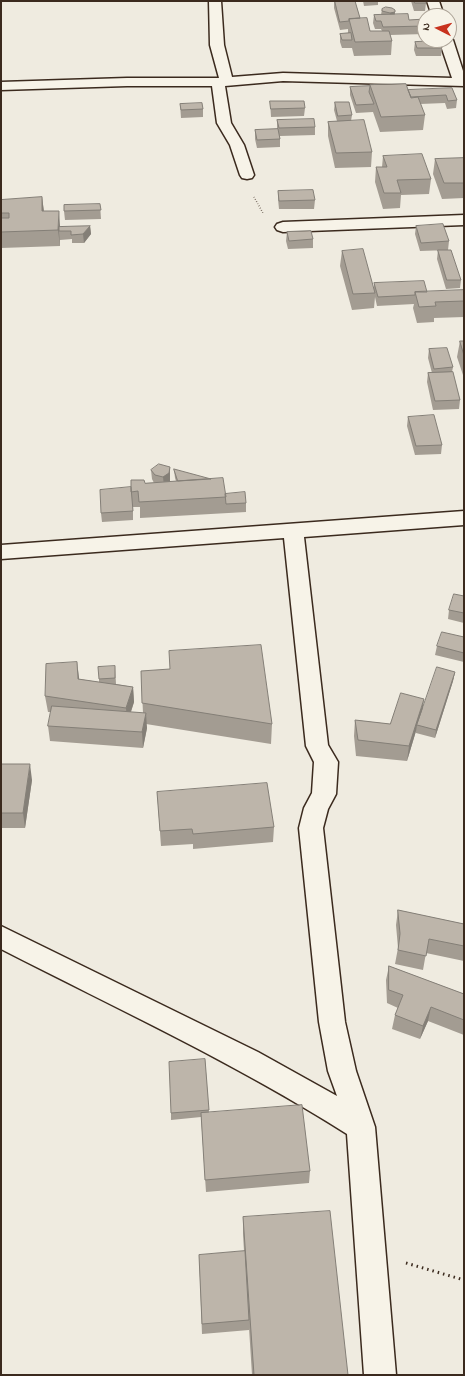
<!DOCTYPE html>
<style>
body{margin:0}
#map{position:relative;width:465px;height:1376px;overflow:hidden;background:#efebe0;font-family:"Indie Flower",sans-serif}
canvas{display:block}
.frame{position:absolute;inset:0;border:2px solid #3b2a1e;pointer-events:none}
.north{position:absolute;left:417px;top:8px;width:40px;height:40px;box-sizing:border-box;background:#f7f3e8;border:1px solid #aca397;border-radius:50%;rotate:276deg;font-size:11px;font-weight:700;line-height:16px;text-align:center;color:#3b2a1e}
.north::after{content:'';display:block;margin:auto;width:14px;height:18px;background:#c8321e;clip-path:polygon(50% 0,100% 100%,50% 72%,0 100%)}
</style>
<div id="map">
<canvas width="465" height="1376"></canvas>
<div class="frame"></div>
<div class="north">N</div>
</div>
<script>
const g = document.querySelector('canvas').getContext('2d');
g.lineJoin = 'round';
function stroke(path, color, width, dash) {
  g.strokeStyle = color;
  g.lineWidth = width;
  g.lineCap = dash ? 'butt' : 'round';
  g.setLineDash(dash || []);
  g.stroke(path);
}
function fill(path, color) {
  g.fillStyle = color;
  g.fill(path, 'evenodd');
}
const pathFar1 = new Path2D(`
 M254,197L263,213`);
const path = new Path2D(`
 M406,1263L464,1280`);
const street = new Path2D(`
 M209,1H221L224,45L232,77L283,73L452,78L439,40H449V37L453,40L464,74V86L283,81L225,86L231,123L244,145L254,175L252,178L247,179L242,178L240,175L230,145L217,123L212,86H127L1,90V82L127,78H219L210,45Z
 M427,1H439L444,16H432Z
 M464,215V225L283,232L277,230L275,227L277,224L283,222Z
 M464,511V525L304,537L328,745L338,762L336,794L328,809L323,828L345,1022L356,1071L375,1127L396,1375H364L347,1134C237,1064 118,1009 1,949V926L258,1052L337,1096L328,1071L319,1022L299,828L304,808L312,793L314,762L306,746L284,538L1,559V545Z`);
const wall = new Path2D(`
 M334,1H355L360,18L370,31H382L381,29H375L373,23L374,15H381L382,9L395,10V15L409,20L425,19V34L390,35L392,41L391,55L354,56L352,48H342L340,42V34L348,33V29L340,30L334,8Z
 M363,1H378V5L364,6Z
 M411,1H426V3L425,11H414Z
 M415,42L442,48L441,56H416L414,50Z
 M370,86L408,91L452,88L457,100L456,108L447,109L445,103L420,104L425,115L423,130L380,132L373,112L356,113L350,95V87Z
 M270,101L305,108L304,116L271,117Z
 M335,102L352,115L351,121L372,152L371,167L335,168L328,136V122L337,121L334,110Z
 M180,104L203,109V117L181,118Z
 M277,120L315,127V135L280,136V147L257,148L255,139V130L277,129Z
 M383,156L431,179L429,194L401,195L400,208L383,209L375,182L376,167H382Z
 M464,158V198L442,199L433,174L435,159Z
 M278,191L315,200L314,209H279L278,199Z
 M42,197L44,211L60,227L90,226L91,234L84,243H72V239L60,240V239V246L1,248V200Z
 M100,204L101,219L65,220L64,211Z
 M416,226L449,241L448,250L420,251L415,234Z
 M287,232L313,239V248L288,249L286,241Z
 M438,250L461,280L460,288L446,289L437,259Z
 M342,251L374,288V283L427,292L464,290V317L434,318V322L417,323L413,308L414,304L377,306L375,297L374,308L352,310L340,266Z
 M460,341H464V378L457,357Z
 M429,349L453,367L452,372L460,400L459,409L433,410L427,382L428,373H432L428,358Z
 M408,417L442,445L441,454L415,455L407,426Z
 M170,467V482L176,481L175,478L174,469L225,494L246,503V512L140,518V507H133V520L102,522L101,513L131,488L145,483H154L152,479L151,470Z
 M464,596V623L448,619L449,610Z
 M464,637V662L435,655L437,646Z
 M115,666L116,684L133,687L134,702L131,712L143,713L141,671L272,724L271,744L146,724L147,728L143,748L50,741L48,726L51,712H48L45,696L79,679L99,682V679Z
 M455,672L453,681L435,738L416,733V731L407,761L356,756L354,736L355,720L390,724L423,708Z
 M1,764L32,780L25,828H1Z
 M157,792L274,827L273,842L193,849V844L161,846Z
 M398,910L464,924V961L426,953L423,970L395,964L398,948L396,925Z
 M389,966L464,994V1035L428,1021L420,1039L392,1029L395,1015L398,1008L387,1003L386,980Z
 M205,1059L209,1113L310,1171L309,1183L206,1192L201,1117L171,1120V1113Z
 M243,1217L348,1375H252L249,1328V1330L202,1334L199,1255L244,1251L243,1234Z`);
const shadedWall = new Path2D(`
 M395,10L394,18L389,21L390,13Z
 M42,197L44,213L42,211Z
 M59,211L60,226V231H59L60,246L58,230Z
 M90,226L91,234L84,243L83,234Z
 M170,467V482L164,486L163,477Z
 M77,662L79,677L80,694L78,679Z
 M455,672L453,681L435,738L436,730Z
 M133,687L134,702L127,723L126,708Z
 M424,699L422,714L417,725L416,731L407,761L409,746Z
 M146,713L147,728L143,748L142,732Z
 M30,764L32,780L25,828L23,813Z
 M431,1007L428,1021L420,1039L423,1026Z`);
const building = new Path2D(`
 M335,1H355L360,18L349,19V21L340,22Z
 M414,1H426V3H415Z
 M386,7L392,8L395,10V12L390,13L382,11V9Z
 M408,14L409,20L425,19V26L383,27L381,21H376L374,15Z
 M367,18L370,31H389L392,41L355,42L349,19Z
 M351,33L352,40H342L340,34Z
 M440,41L442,48H417L415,42Z
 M406,84L411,98L418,97L425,115L381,117L370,85Z
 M370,86L369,92L374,104L356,105L350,87Z
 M452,88L457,100L448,101L446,95L411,97L408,90Z
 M270,101H304L305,108L271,109Z
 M335,102H349L352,115L338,116Z
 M202,103L203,109L181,110L180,104Z
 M314,119L315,127L279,128L277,120Z
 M364,120L372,152L336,153L328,122Z
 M278,129L280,139L257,140L255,130Z
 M422,154L431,179L397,180L401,193H384L376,167H387L383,156Z
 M464,158V183H444L435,159Z
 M313,190L315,200L279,201L278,191Z
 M42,197V211H59L58,230L1,232V218H9V213H1V200Z
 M100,204L101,210L64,211V205Z
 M443,224L449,241L421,243L416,226Z
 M90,226L83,234L71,235V231H59V227Z
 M311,231L313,239L289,241L287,232Z
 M363,249L375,293L353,294L342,251Z
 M438,250H451L461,280H447Z
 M424,281L427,292H415V295L378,297L374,283Z
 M464,290V301L435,302L436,306L419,307L415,292Z
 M460,341H464V355Z
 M447,348L453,367L434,369L429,349Z
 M453,372L460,400L435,401L428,373Z
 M434,415L442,445L416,446L408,417Z
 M159,464L170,467L169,473L163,477L155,475L151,470Z
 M174,469L211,479L178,481Z
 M223,478L226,497L139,502L138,491L131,492V480H144L145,483Z
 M131,487L133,511L101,513L100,490Z
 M245,492L246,503L226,504L225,494Z
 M454,594L464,596V613L449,610Z
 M442,632L464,637V653L437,646Z
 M261,645L272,724L142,703L141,671L170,669L169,651Z
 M77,662L78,679L133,687L126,708L45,696L46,664Z
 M115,666V678L99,679L98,667Z
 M437,667L455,672L436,730L417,725Z
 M401,693L424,699L409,746L358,740L355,720L390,724Z
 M52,706L146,713L142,732L48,726Z
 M1,764H30L23,813H1Z
 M267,783L274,827L193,834L192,829L160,831L157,792Z
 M398,910L464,924V946L429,939L426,956L398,950L400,934Z
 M389,966L464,994V1020L431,1007L423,1026L395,1015L403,995L389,990Z
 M205,1059L209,1110L171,1113L169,1062Z
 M302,1105L310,1171L205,1180L201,1113Z
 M330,1211L348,1375H254L243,1217Z
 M245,1251L249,1320L202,1324L199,1255Z`);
stroke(street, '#3b2a1e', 3);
stroke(pathFar1, '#3b2a1e', 1.5, [0.5, 2]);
stroke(path, '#3b2a1e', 3, [1.5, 4]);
fill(street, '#f7f3e8');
fill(wall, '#a39c92');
fill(shadedWall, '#847f77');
fill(building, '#bdb5aa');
stroke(building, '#847f77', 1);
</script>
